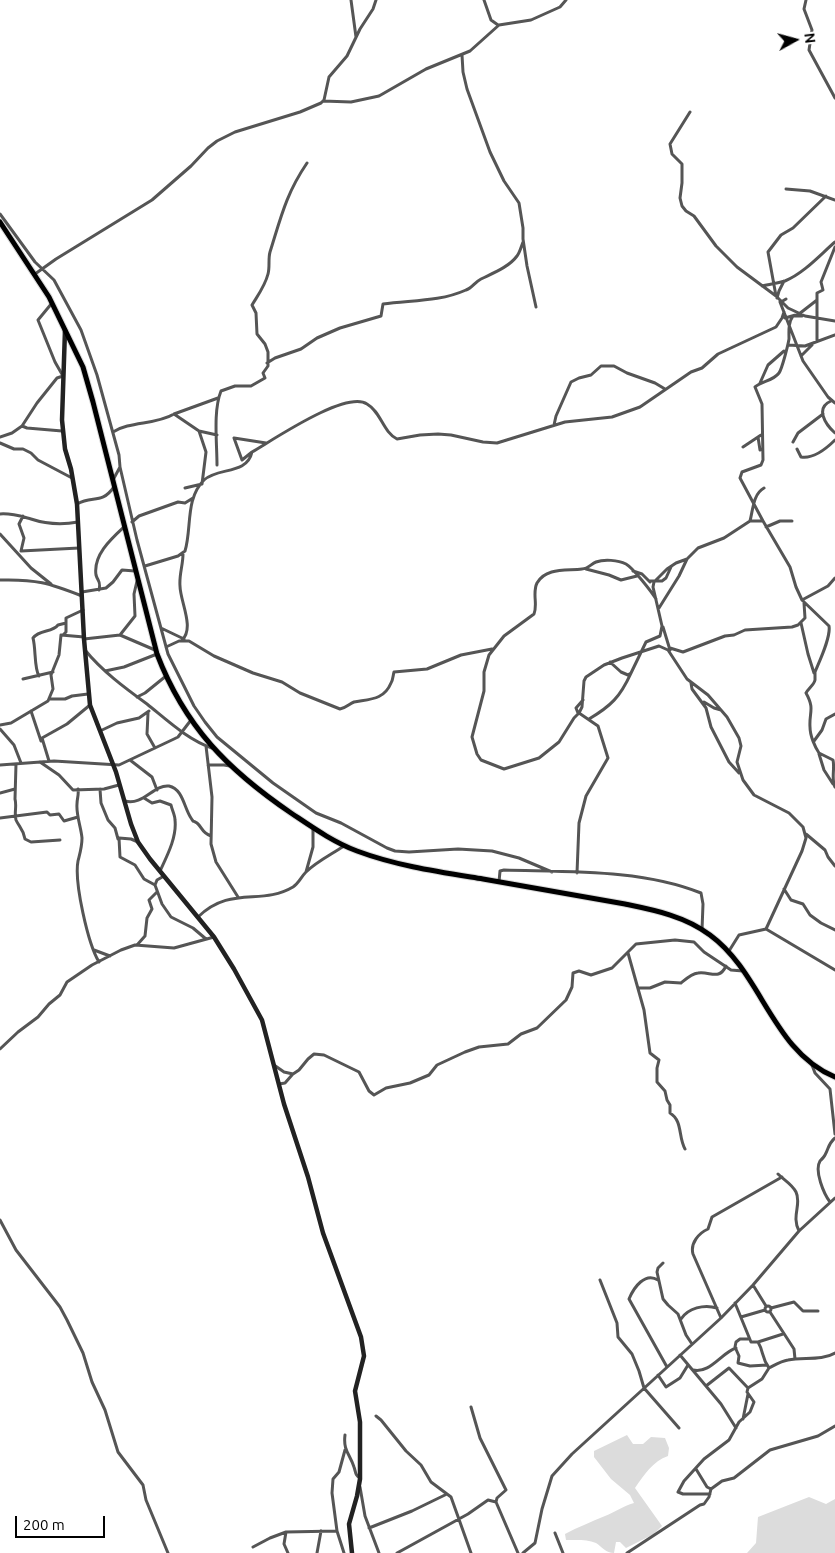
<!DOCTYPE html>
<style>
body{margin:0}
#map{position:relative;width:835px;height:1553px;overflow:hidden;background:#fff;font-family:Ubuntu,sans-serif}
canvas{display:block}
.north{position:absolute;left:770px;top:15px;width:50px;height:50px;-webkit-text-stroke:4px #fff;paint-order:stroke;rotate:83deg;font-size:14px;font-weight:700;line-height:20px;text-align:center;color:#000}
.north::after{content:'';display:block;margin:auto;width:18px;height:22px;background:#000;clip-path:polygon(50% 0,100% 100%,50% 72%,0 100%)}
.scale{position:absolute;left:15px;top:1516px;width:90px;height:22px;box-sizing:border-box;border:2px solid #000;border-top:0;padding-left:6px;font-size:15px;line-height:18px;white-space:nowrap;color:#000;-webkit-text-stroke:4px #fff;paint-order:stroke}
</style>
<div id="map">
<canvas width="835" height="1553"></canvas>
<div class="north">N</div>
<div class="scale">200 m</div>
</div>
<script>
const g = document.querySelector('canvas').getContext('2d');
g.lineJoin = 'round';
function fill(path, color) {
  g.fillStyle = color;
  g.fill(path, 'evenodd');
}
function stroke(path, color, width, dash) {
  g.strokeStyle = color;
  g.lineWidth = width;
  g.lineCap = dash ? 'butt' : 'round';
  g.setLineDash(dash || []);
  g.stroke(path);
}
const green = new Path2D(`
 M627,1435L633,1444H643L651,1437L665,1438L669,1448L668,1456C653,1461 644,1475 635,1488L662,1526L654,1534L626,1548L620,1542H616L614,1553C606,1553 602,1547 596,1543C587,1539 576,1540 566,1540L565,1534C578,1527 591,1522 605,1516C615,1512 623,1506 634,1503L630,1495L611,1479L594,1457V1451Z
 M809,1497L826,1504L835,1499V1553H747L756,1543L758,1517Z`);
const street = new Path2D(`
 M351,0L356,37
 M484,0L491,20L498,25
 M806,0L804,9L812,30L809,50L835,98
 M462,55L463,72L467,89L490,152L504,181L519,203L523,228V239L527,266L536,307
 M323,101L351,102L379,96L426,69L470,51L499,25L531,20L560,7L566,0
 M690,112L670,144L672,154L682,164V183L680,198L682,206L686,211L694,216L716,246L737,267L776,296L788,308L805,316L835,321
 M786,189L810,191L835,200
 M0,214L35,262L54,280L81,330L97,375L119,455L120,467L113,480
 M35,274L56,259L152,200L191,166L208,148L217,141L235,132L300,112L321,103L324,100L329,77L347,56L360,29L373,9L376,0
 M762,286C770,284 778,283 785,281C804,273 820,255 835,242
 M776,296L768,252L781,235L793,228L826,196
 M777,298L779,291L784,281
 M780,302L803,361L828,397L835,403
 M781,302L786,299
 M785,318L799,314L817,300
 M817,341V293L823,290L821,282L835,247
 M788,345L805,346L835,335
 M801,356L812,345
 M267,363L275,358L301,349L317,338L340,328L381,316L383,304C411,300 439,302 466,290C472,288 475,282 481,279C493,273 509,267 517,256C520,252 521,247 523,242
 M760,383L768,365L784,351
 M831,401C815,408 825,424 835,433
 M174,414L218,398
 M554,425L556,416L571,382L579,378L591,375L601,366H614L627,373L655,383L665,389
 M22,426L27,428L62,431
 M199,431L217,435
 M113,432C130,421 156,425 174,414L199,431L206,452L202,484L185,488
 M0,437L12,433L22,426L37,403L57,378L63,376L55,362L38,320L52,303
 M758,437L760,450
 M793,442L798,433L823,414
 M0,443L14,449H23L31,453L38,460L72,478
 M743,447L761,435
 M797,449L801,457C813,459 827,448 835,440
 M252,452L242,460L234,438L266,443
 M217,465C217,442 213,411 221,391L235,386H251L265,378L263,373L268,366V352L265,344L257,334L256,313L252,305C258,295 265,286 268,274C270,267 268,259 270,252C281,217 286,194 307,163
 M120,467L137,540L168,654L194,706L205,722L217,737L273,783L316,813L341,823L387,848L395,851L409,852L458,849L492,851L519,858L552,872
 M77,504C93,495 101,505 114,487
 M0,514C11,513 20,516 31,519C46,524 62,525 78,522
 M750,521C753,510 753,494 764,488
 M763,521L740,478L742,472L761,465L763,460L762,404L755,387C762,381 773,381 779,373C782,369 788,345 789,339C789,331 788,323 793,316H802
 M132,522L139,516L178,502L185,503L193,498
 M766,527L780,521H792
 M0,534L31,568L51,584
 M21,551L79,548
 M21,551L24,538L19,524L23,516
 M145,566L178,556L185,551C192,528 185,499 204,480C218,467 247,475 252,452C273,440 346,390 367,404C381,412 383,432 397,439L420,435L438,434L451,435L483,442L497,443L565,422L612,417L640,407L691,372L702,368L718,354L776,327L782,318L784,312
 M586,569L609,575L621,580L637,576
 M633,571L642,574L650,582
 M0,580C36,579 49,583 82,596
 M650,581H662L666,578L671,567
 M99,590C101,581 98,582 96,575C93,555 111,539 124,527
 M82,592L106,588L113,582L122,570L135,571
 M656,599C651,591 633,568 626,564C618,560 604,559 596,562C591,564 588,569 582,569C567,571 546,567 537,583C532,593 538,604 534,614L504,636L489,655L484,672V691L472,737L477,754L481,760L504,769L539,758L559,742L574,718L579,713L582,707L584,681L586,677L604,665L622,658L659,646L668,650L687,679L708,695L727,717L739,738L741,746L737,762L743,780L754,795L789,813L803,827L806,838L802,851L766,929
 M802,600L828,586L835,578
 M659,608L679,576L687,559
 M801,623L808,654L814,673
 M663,627L670,650
 M161,628L184,639
 M64,634L66,632V618L83,610
 M120,635L135,616L134,594L137,581
 M84,639L120,635L155,650
 M182,640C195,628 180,601 180,586C179,575 183,565 183,554
 M166,647L179,641H189L214,656L253,673L282,682L300,693L340,709C346,708 349,704 354,702C370,699 384,700 391,683C393,680 393,675 394,672L427,669L461,655L492,649
 M670,648L683,652L725,636L734,635L745,630L792,627L798,625L805,618L804,603
 M85,650C102,671 125,688 147,704C167,720 188,740 212,748
 M610,662L621,672L628,675L631,673L646,642L660,636L662,626L653,587L654,582L667,569L676,563L687,559L698,548L724,538L750,521H763L790,567L796,587L802,600L829,626C831,637 820,660 815,672C815,674 815,677 815,680C814,685 808,689 806,693C815,709 809,712 810,727C810,736 815,747 819,753L833,760C835,769 831,779 835,787
 M105,671L124,667L157,654
 M39,676C34,668 36,649 33,638C40,629 52,633 58,625L66,623
 M23,679L53,672
 M691,683L692,689L706,708L711,727L729,762L739,773
 M137,697L145,693L166,676
 M50,699H65L72,696L88,694
 M704,702L714,708L721,710
 M31,711L41,741
 M148,713L147,734L155,748
 M578,713L576,708L583,700
 M589,719C611,706 620,697 631,673
 M0,725L11,723L48,701L53,689L51,675L59,655L61,635L84,637
 M0,729L14,745L21,763
 M100,731L117,723L139,718L149,711
 M814,741L822,730L826,719L835,714
 M206,746L212,797L211,844L216,862L238,897
 M819,754L824,770L833,784
 M130,760L152,777L157,790
 M49,761L42,738L67,724L90,705
 M40,762L59,775L73,790L104,789L119,785
 M16,764L15,799C17,806 14,813 16,820C19,827 23,828 25,839L31,842L60,840
 M0,765L54,761L119,765L174,739L178,737L191,720
 M208,765H224L230,766
 M78,789C79,795 77,798 77,804C76,815 81,827 82,838C82,847 80,853 78,861C74,882 88,944 99,962
 M100,789L101,803L108,820L115,828L118,839
 M0,793L15,789
 M144,798L152,803L160,801L171,805C172,810 175,815 175,820C177,837 167,856 160,871
 M125,801C143,806 154,784 169,786C183,789 184,808 191,818C195,824 191,819 197,823C203,828 201,832 211,836
 M0,818L47,812L50,815L59,814L64,821L78,817
 M806,834L825,850L828,857L835,866
 M138,842L131,839L119,838L120,857L135,865L144,879L155,885
 M306,872L313,847V828
 M577,873L579,823L586,796L608,758L598,726L579,713
 M164,876L157,880L155,885L162,904L171,917L193,928L206,939
 M499,882L500,871L504,870C567,872 642,869 701,893L703,904L702,930
 M784,889L791,900L803,904L810,915L821,923L835,930
 M198,917C231,885 261,906 293,887C299,883 301,877 306,872C316,862 332,854 344,846
 M137,945L145,936L147,918L152,909L149,900L157,892
 M94,950L110,956
 M729,951L739,935L766,929L835,970
 M628,953L644,1010L650,1053L659,1060L657,1068V1082L665,1091L667,1100L670,1105V1113C683,1121 678,1137 685,1149
 M639,988H650L665,982L681,983C686,979 691,974 698,973C710,971 719,981 726,966
 M0,1049L18,1032L38,1017L49,1004L60,995L67,982L92,965L121,950L135,945L174,948L214,937
 M274,1065L284,1072L293,1074L299,1070L308,1059L314,1054L324,1055L359,1072L369,1091L374,1095L386,1088L410,1083L429,1075L437,1065L465,1052L479,1047L508,1044L521,1034L537,1028L566,1000L572,987L573,973L579,971L591,975L612,968L636,944L675,940L694,942L704,952L731,970L743,971
 M812,1065L815,1073L830,1089L835,1134
 M279,1084L285,1083L292,1075
 M778,1174C784,1180 792,1184 796,1192C802,1204 791,1216 799,1231
 M830,1202C824,1194 814,1171 820,1161C822,1159 824,1157 825,1155C829,1148 828,1144 835,1138
 M0,1220L16,1250L60,1307L67,1320L83,1353L92,1382L105,1410L118,1452L143,1485L146,1500L168,1553
 M663,1263L658,1268L657,1272L663,1299L668,1305L678,1314L686,1335L692,1344
 M600,1280L617,1323L618,1337L632,1354L639,1371L644,1388L679,1428
 M658,1280C645,1272 634,1287 629,1299L667,1367
 M753,1285L766,1306
 M765 1309a3 3 0 1 1 6 0a3 3 0 1 1-6 0Z
 M771,1308L794,1302L803,1311H818
 M770,1312L794,1349L795,1359
 M741,1317L765,1310
 M721,1318L693,1254C690,1243 699,1233 708,1229L712,1217L782,1177
 M681,1319C688,1308 704,1304 717,1308
 M749,1339H740L736,1342L735,1347L739,1356L738,1363L750,1366L767,1365
 M758,1342L783,1334
 M680,1355L721,1404L736,1428
 M769,1368C775,1365 781,1361 788,1360C804,1357 822,1361 835,1353
 M693,1370C710,1374 721,1353 736,1348
 M658,1375L666,1387L680,1378L688,1365
 M706,1386L729,1368L748,1388
 M471,1407L480,1438L506,1490L497,1498L496,1502
 M376,1416L381,1420L406,1451L421,1465L431,1482L451,1497L471,1553
 M743,1419L748,1394
 M345,1435C343,1451 350,1454 354,1467C356,1473 355,1475 360,1478
 M696,1469L707,1487L711,1489
 M360,1487L365,1516L379,1553
 M710,1494H683L678,1492L684,1481L704,1459L729,1440L739,1422L750,1412L754,1402L747,1392L748,1388L762,1379L769,1368C761,1357 764,1352 758,1342H751L735,1303
 M369,1528L412,1511L447,1494
 M286,1532L284,1544L288,1553
 M555,1533L563,1553
 M253,1547L270,1538L286,1532L337,1531
 M317,1553L321,1531
 M344,1553L337,1531L332,1493L333,1479L339,1472L345,1450
 M397,1553L468,1514L488,1500L496,1502L518,1553
 M523,1553L535,1543L542,1509L552,1476L572,1454L721,1318L753,1285L799,1231L835,1198
 M627,1553L700,1505L704,1504L709,1497L711,1489L722,1481L734,1478L770,1450L818,1436L835,1426`);
const secondary = new Path2D(`
 M65,330L62,420L65,449L71,469L77,504L84,639L90,705L116,772L131,824L138,842L150,859L214,937L234,969L262,1020L284,1104L308,1177L323,1233L361,1337L364,1356L355,1391L360,1422V1479L357,1496L349,1524L352,1553`);
const primary = new Path2D(`
 M0,222L49,297L83,367L93,402L157,654C185,727 228,770 291,813C312,827 333,842 357,851C397,866 440,872 483,879C530,887 577,896 625,904C654,910 685,916 710,935C762,973 772,1051 835,1077`);
fill(green, '#dcdcdc');
stroke(primary, '#dbdbdb', 7);
stroke(street, '#555', 3);
stroke(secondary, '#222', 4.5);
stroke(primary, '#000', 5);
</script>
